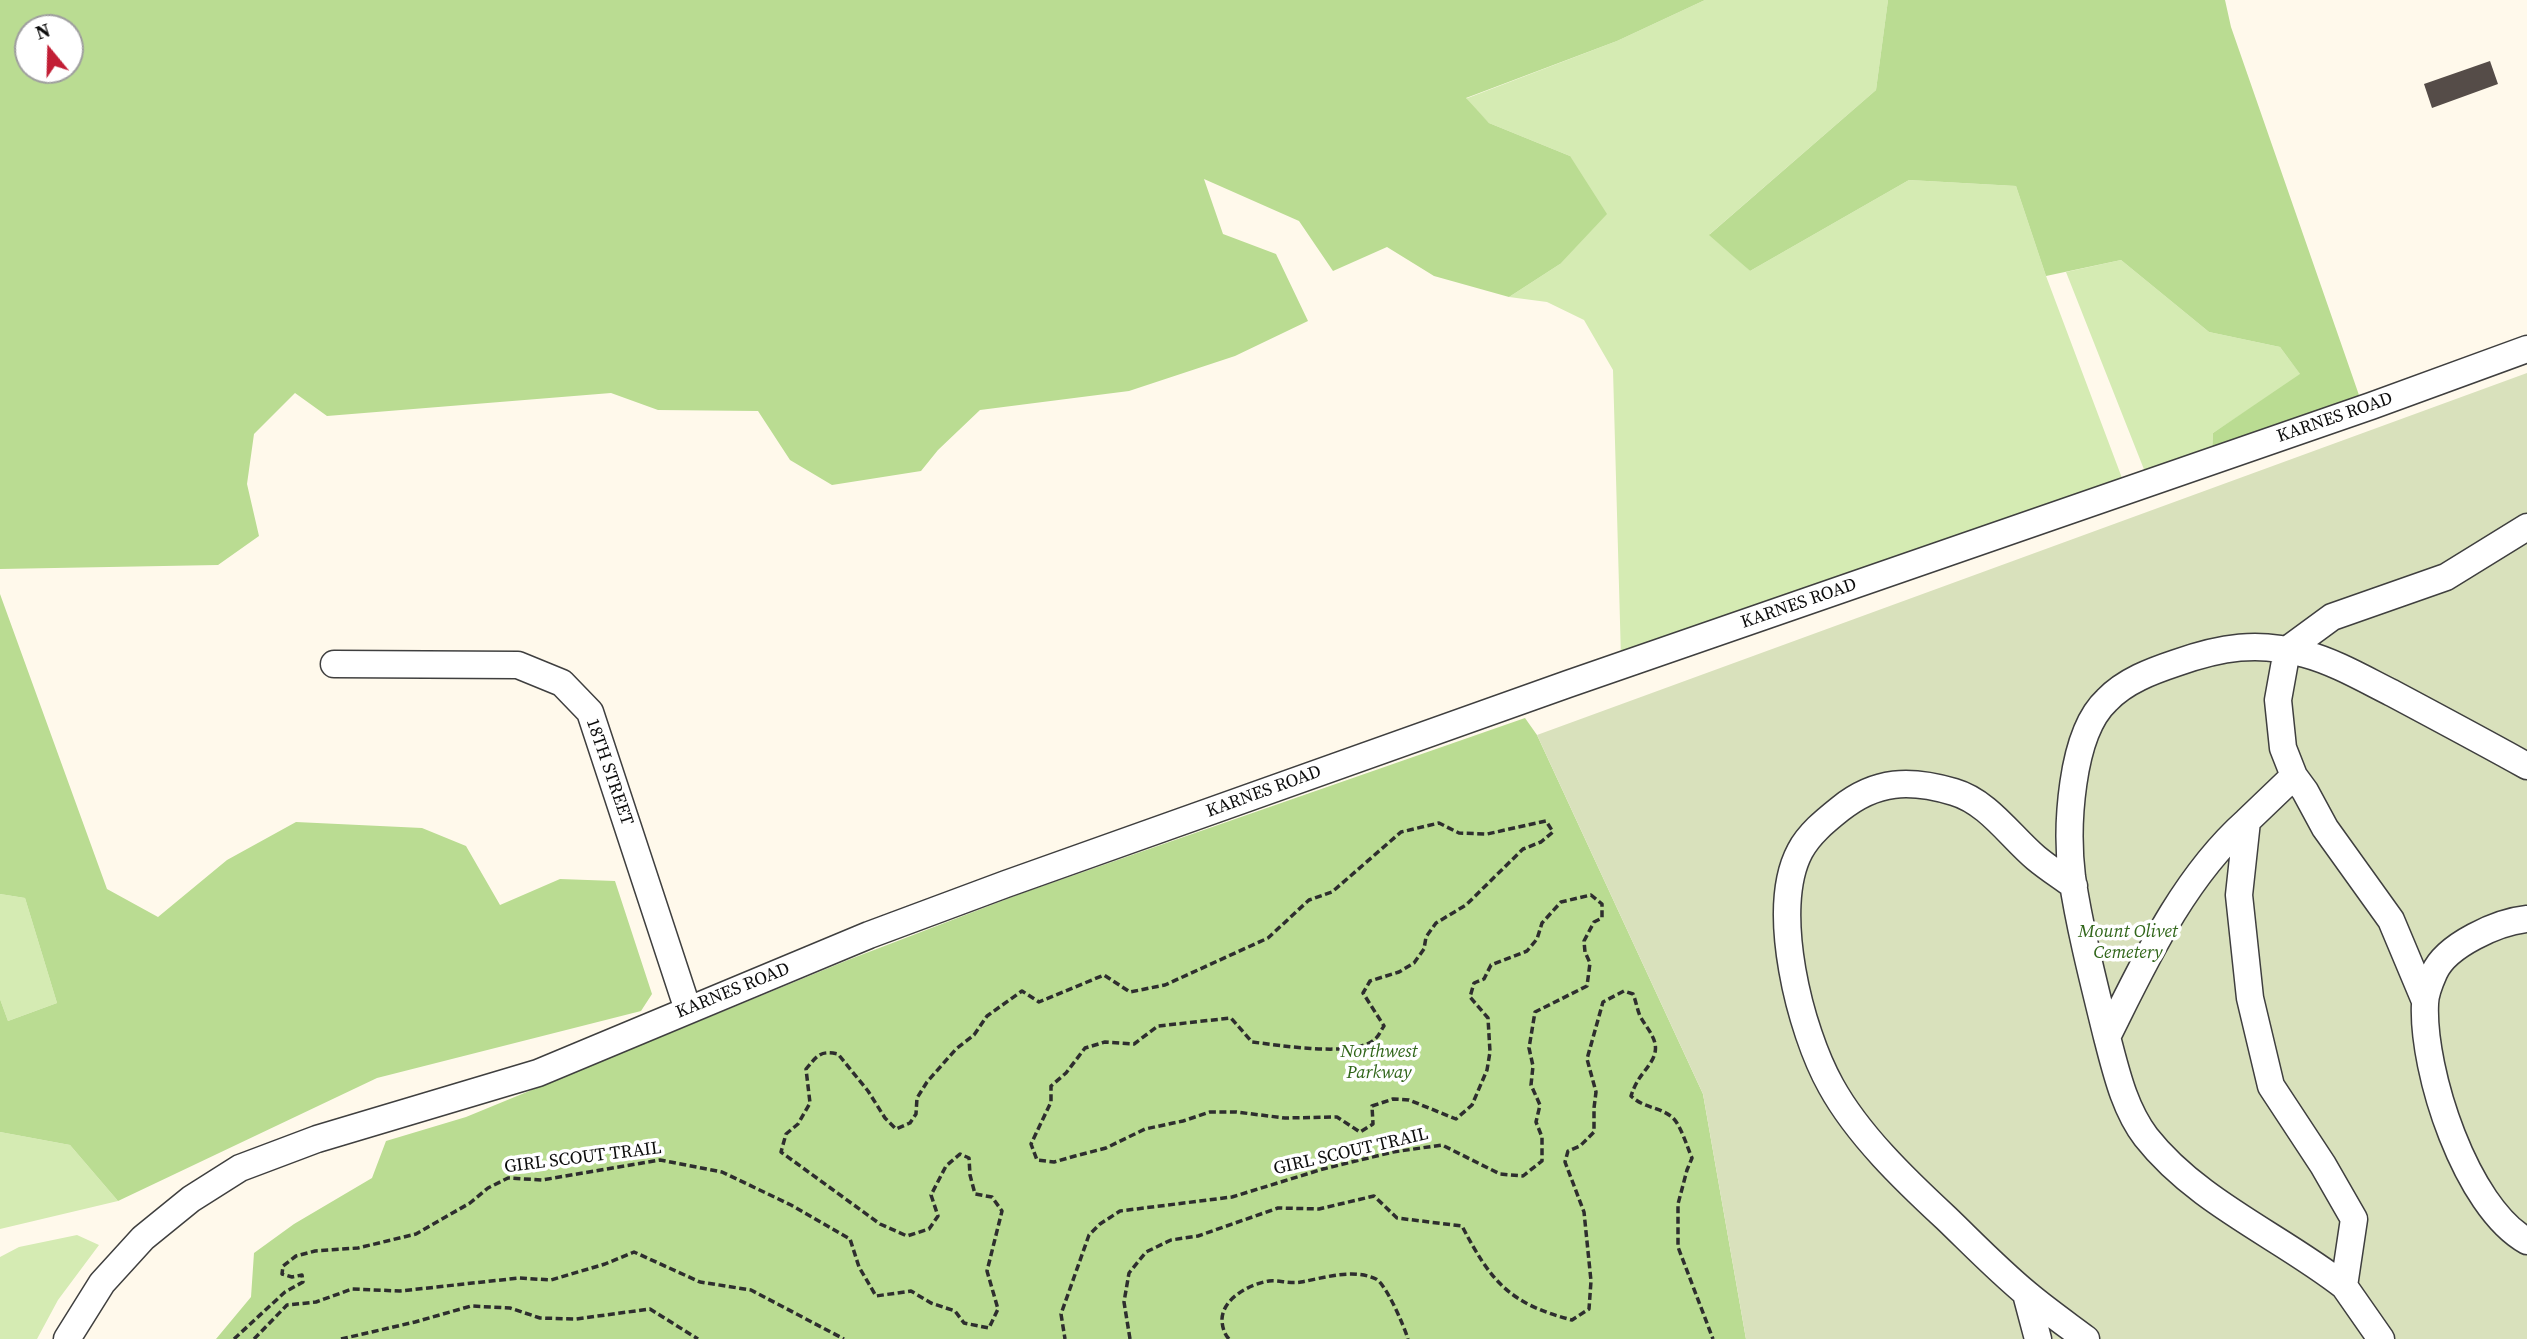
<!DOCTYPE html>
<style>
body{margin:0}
#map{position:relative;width:2527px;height:1339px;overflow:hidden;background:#fff9eb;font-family:"Source Serif 4",serif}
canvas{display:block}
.north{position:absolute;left:14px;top:14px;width:70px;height:70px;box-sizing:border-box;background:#fff;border:2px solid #9e9e9e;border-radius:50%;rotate:341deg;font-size:19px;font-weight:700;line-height:28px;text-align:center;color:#0c0c0c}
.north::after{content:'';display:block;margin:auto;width:24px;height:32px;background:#c21e35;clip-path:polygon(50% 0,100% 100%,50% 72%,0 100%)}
</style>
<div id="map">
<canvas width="2527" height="1339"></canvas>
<div class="north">N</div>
</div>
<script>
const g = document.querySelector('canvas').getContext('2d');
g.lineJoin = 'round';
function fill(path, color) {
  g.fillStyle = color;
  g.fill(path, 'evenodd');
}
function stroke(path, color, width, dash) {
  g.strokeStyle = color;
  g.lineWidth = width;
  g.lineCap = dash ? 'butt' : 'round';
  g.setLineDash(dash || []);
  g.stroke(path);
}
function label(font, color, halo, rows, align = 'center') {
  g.font = font + ' "Source Serif 4",serif';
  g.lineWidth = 7;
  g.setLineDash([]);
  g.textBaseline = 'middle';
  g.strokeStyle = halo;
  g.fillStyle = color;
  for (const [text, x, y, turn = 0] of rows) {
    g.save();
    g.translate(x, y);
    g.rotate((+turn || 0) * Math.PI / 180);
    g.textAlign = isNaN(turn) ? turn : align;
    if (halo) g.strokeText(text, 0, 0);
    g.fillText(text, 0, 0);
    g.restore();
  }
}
const green = new Path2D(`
 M1705,0H1888L1876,90L1710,234L1750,271L1909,180L2016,186L2046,276L2125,486L1621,658L1613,370L1584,320L1547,302L1509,297L1560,264L1570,156L1489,123L1465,99L1617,41Z
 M2121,260L2209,332L2280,347L2301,375L2213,433L2212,452L2147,477L2066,272Z
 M0,894L25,898L57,1003L8,1021L0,999Z
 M0,1132L70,1145L118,1201L0,1229Z
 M77,1235L99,1245L58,1300L37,1339H0V1257L19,1247Z`);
const forest = new Path2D(`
 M0,0H1705L1617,41L1466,98L1489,123L1570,156L1607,214L1560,264L1509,297L1434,276L1387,247L1333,271L1299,221L1204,179L1223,234L1276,254L1308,321L1235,356L1129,391L980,410L938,450L921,471L832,485L790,460L758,411L658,410L611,393L327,416L295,393L254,434L247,484L259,536L218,565L0,569ZM28,28H70V70H28Z
 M1888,0H2225L2231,27L2360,398L2212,452L2213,433L2300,374L2280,347L2209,332L2121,260L2046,276L2016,186L1909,180L1750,271L1709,235L1876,90Z
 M0,594L107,889L158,917L227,860L296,822L422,828L466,846L500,905L560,879L615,881L652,994L641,1011L377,1078L118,1201L70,1145L0,1132V999L8,1021L57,1003L25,898L0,894Z
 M1525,718L1537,735L1703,1094L1746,1339H216L251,1297L254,1253L294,1224L372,1178L386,1141L466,1117L848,960L1020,894Z`);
const cemetery = new Path2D(`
 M2527,373V1339H1746L1703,1094L1537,735Z`);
const building = new Path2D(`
 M2490,61L2498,84L2432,108L2424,84Z`);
const path = new Path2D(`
 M234,1339L285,1292L303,1282L302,1275L292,1277L282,1274L283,1266L296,1256L315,1251L358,1248L416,1234L470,1203L488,1188L508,1178L542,1180L660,1160L722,1172L791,1205L850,1239L859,1267L876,1296L911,1291L931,1303L955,1311L964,1323L989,1328L998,1309L987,1271L1002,1211L992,1197L975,1194L970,1175L969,1158L960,1154L946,1166L931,1195L938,1216L929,1229L907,1236L880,1224L781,1152L786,1134L798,1124L810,1103L806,1069C817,1056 820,1050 838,1054L868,1091L885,1118L896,1129L910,1123L916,1114L917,1098L927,1082L956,1049L974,1035L987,1016L1022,991L1039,1002L1104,975L1130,992L1165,985L1268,938L1309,900L1332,892L1401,832L1439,823L1459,833L1487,834L1546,821L1553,832L1541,842L1523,849L1466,905L1436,923L1426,937L1424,949L1414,963L1399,972L1370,981L1363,993L1384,1026C1381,1030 1379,1036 1375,1039C1356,1058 1278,1045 1252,1042L1231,1018L1158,1026L1134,1044L1105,1042L1085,1048L1066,1073L1051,1086V1102L1031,1144L1037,1160L1054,1162L1075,1156L1106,1148L1145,1129L1183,1121L1210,1112H1236L1285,1118L1337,1117L1360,1132L1373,1124L1372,1106L1393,1099L1409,1100L1456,1119L1472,1105L1487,1070L1490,1052L1488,1018L1470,997L1474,983L1484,979L1491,965L1527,951L1537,939L1542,923L1561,902L1591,895L1602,904V918L1594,922L1584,941L1585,952L1590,963L1587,986L1535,1012L1529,1048L1533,1066L1531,1085L1540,1105L1536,1122L1542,1137V1161L1523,1176L1500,1174L1442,1145L1393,1152L1323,1169L1232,1197L1120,1211L1100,1224L1089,1235L1061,1314L1065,1339
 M254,1339L287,1305L316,1302L352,1289L400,1291L519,1278L551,1280L605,1264L634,1252L700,1282L751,1290L844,1339
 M341,1339L415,1322L471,1306L510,1308L540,1318L576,1319L650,1309L698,1339
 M1130,1339L1124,1302L1129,1273L1146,1252L1171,1240L1198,1236L1278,1208L1319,1209L1374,1196L1397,1218L1462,1226C1491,1282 1510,1304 1572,1320L1589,1309L1591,1281L1584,1212L1565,1162L1568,1151L1580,1146L1594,1132V1108L1596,1092L1587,1059L1603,1002L1624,991L1633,994C1636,1001 1637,1009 1640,1016C1648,1031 1663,1043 1651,1062C1642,1076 1637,1078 1631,1096C1645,1109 1658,1106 1672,1117C1681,1125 1687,1147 1692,1158L1687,1170L1678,1204V1247L1713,1339
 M1229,1339C1224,1334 1222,1326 1222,1319C1223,1298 1250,1284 1269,1281C1279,1280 1290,1284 1301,1282C1324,1278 1353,1268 1376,1279C1386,1284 1404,1326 1408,1339`);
const minor = new Path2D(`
 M334,664L518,665L562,683L590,712L688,1010
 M2294,776L2247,821L2239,895L2250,998L2271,1086L2323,1165L2354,1219L2344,1286L2381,1339
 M2247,821C2183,878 2145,961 2107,1037C2116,1071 2124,1108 2146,1137C2197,1202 2280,1236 2344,1286
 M2074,886C2062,877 2048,868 2036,858C2010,836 1988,802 1954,792C1910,779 1876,780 1840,809C1825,821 1809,834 1800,851C1769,909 1800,1031 1831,1086C1858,1135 1905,1180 1946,1218C1972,1243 1998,1270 2027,1294C2046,1310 2066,1324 2086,1339
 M2527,919C2498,922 2446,945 2434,973C2430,982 2425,994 2425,1004C2422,1071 2466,1207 2527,1241
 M2425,1001L2391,920L2325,828L2305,791L2294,776L2283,748L2278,700L2287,650L2332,617L2446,577L2527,527
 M2107,1037C2094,984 2080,930 2072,877C2066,829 2070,734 2107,700C2125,681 2152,671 2176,663C2221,647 2258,641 2305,654C2335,662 2364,679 2392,693C2437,717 2482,741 2527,766
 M2026,1294L2038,1339
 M67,1339L102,1283L143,1238L191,1199L240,1168L317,1139L538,1073L869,935L1006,884L1568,684L2371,406L2527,349`);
const streetNames = [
 ["KARNES ROAD",2335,418,-19],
 ["KARNES ROAD",1799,604,-19],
 ["18TH STREET",609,772,71],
 ["KARNES ROAD",1264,792,-20],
 ["KARNES ROAD",733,991,-22],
 ["GIRL SCOUT TRAIL",1351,1152,-13],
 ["GIRL SCOUT TRAIL",583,1158,-7]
];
const parkNames = [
 ["Mount Olivet",2128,932],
 ["Cemetery",2128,953],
 ["Northwest",1379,1052],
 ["Parkway",1379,1073]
];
fill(green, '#d5ebb3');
fill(forest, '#badc92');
fill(cemetery, '#d9e1bc');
fill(building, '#554c48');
stroke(minor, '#3f3f3f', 29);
stroke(path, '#2e2e2e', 3.5, [7, 3.5]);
stroke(minor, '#fff', 26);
label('18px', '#0c0c0c', '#fff', streetNames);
label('italic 18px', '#31661a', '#fff', parkNames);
</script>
